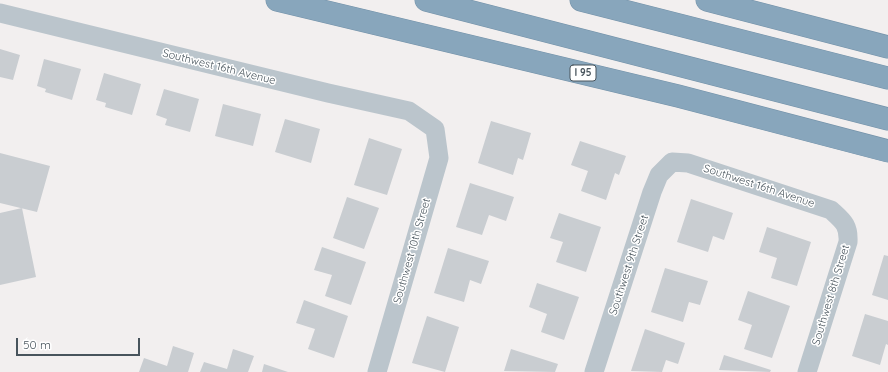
<!DOCTYPE html>
<style>
body{margin:0}
#map{position:relative;width:888px;height:372px;overflow:hidden;background:#f2efef;font-family:Quicksand,sans-serif}
canvas{display:block}
.scale{position:absolute;left:16px;top:338px;width:124px;height:18px;box-sizing:border-box;border:2px solid #48545c;border-top:0;padding-left:5px;font-size:12px;line-height:14px;white-space:nowrap;color:#48545c;-webkit-text-stroke:3px #fff;paint-order:stroke}
</style>
<div id="map">
<canvas width="888" height="372"></canvas>
<div class="scale">50 m</div>
</div>
<script>
const g = document.querySelector('canvas').getContext('2d');
g.lineJoin = 'round';
function fill(path, color) {
  g.fillStyle = color;
  g.fill(path, 'evenodd');
}
function stroke(path, color, width, dash) {
  g.strokeStyle = color;
  g.lineWidth = width;
  g.lineCap = dash ? 'butt' : 'round';
  g.setLineDash(dash || []);
  g.stroke(path);
}
function label(font, color, halo, rows, align = 'center') {
  g.font = font + ' Quicksand,sans-serif';
  g.lineWidth = 3;
  g.setLineDash([]);
  g.textBaseline = 'middle';
  g.strokeStyle = halo;
  g.fillStyle = color;
  for (const [text, x, y, turn = 0] of rows) {
    g.save();
    g.translate(x, y);
    g.rotate((+turn || 0) * Math.PI / 180);
    g.textAlign = isNaN(turn) ? turn : align;
    if (halo) g.strokeText(text, 0, 0);
    g.fillText(text, 0, 0);
    g.restore();
  }
}
const building = new Path2D(`
 M0,49L20,55L13,80L0,77Z
 M44,59L81,69L72,100L45,92L46,89L37,86Z
 M104,73L141,84L132,115L105,107L106,103L96,100Z
 M164,89L199,99L190,132L165,125L167,119L156,115Z
 M223,104L261,114L253,146L215,136Z
 M285,119L320,129L311,163L275,152Z
 M491,121L531,133L523,160L518,158L513,175L478,163Z
 M369,138L402,149L387,195L354,185Z
 M580,141L626,156L619,175L615,173L606,200L581,191L588,171L571,165Z
 M0,153L50,166L37,212L0,203Z
 M470,183L514,197L506,221L489,215L482,235L456,227Z
 M347,197L379,208L364,249L333,238Z
 M691,199L733,213L724,240L713,236L708,252L677,242Z
 M22,208L36,277L0,285V213Z
 M559,213L601,227L586,272L556,262L563,242L550,238Z
 M767,227L811,242L797,286L771,278L777,258L759,252Z
 M322,247L366,262L351,305L325,296L332,275L314,270Z
 M448,248L489,261L481,284L470,280L464,302L434,293Z
 M884,255L888,256V300L872,295Z
 M665,268L708,281L700,305L689,302L683,322L651,312Z
 M537,283L579,297L564,340L541,332L547,314L529,307Z
 M748,291L790,306L772,358L744,349L752,325L738,320Z
 M304,300L348,316L334,358L308,349L315,329L296,323Z
 M865,314L888,321V345L886,344L880,365L852,356Z
 M427,316L459,327L445,372L412,363Z
 M645,329L685,343L678,364L666,360L662,372L631,371Z
 M173,346L194,353L188,372H139L144,358L167,366Z
 M233,349L254,356L248,372H200L204,362L227,369Z
 M511,349L558,364L555,372L504,371Z
 M724,355L771,370L770,372L719,370Z
 M264,364L288,372H262Z`);
const minor = new Path2D(`
 M0,13L328,93L409,111L435,129L439,158L377,372
 M594,372L652,192L659,175L672,162L688,163L831,210C843,221 849,225 848,242L807,372`);
const highway = new Path2D(`
 M277,0L678,96L888,151
 M426,0L888,119
 M581,0L888,78
 M707,0L888,47`);
const shields = [
 [583,73,26]
];
const shieldNames = [
 ["I 95",583,73]
];
const streetNames = [
 ["Southwest 16th Avenue",219,67,14],
 ["Southwest 16th Avenue",759,186,18],
 ["Southwest 10th Street",412,251,-74],
 ["Southwest 9th Street",629,265,-72],
 ["Southwest 8th Street",831,295,-73]
];
fill(building, '#c9cdd1');
stroke(highway, '#7391a8', 23);
stroke(minor, '#bbc5cc', 19);
stroke(highway, '#88a6bc', 22);
for (const [x, y, w] of shields) {
  const box = new Path2D();
  box.roundRect(x - w / 2, y - 8, w, 16, 3);
  g.fillStyle = '#fff';
  g.fill(box);
  stroke(box, '#48545c', 1);
}
label('bold 10px', '#48545c', null, shieldNames);
label('11px', '#48545c', '#fff', streetNames);
</script>
